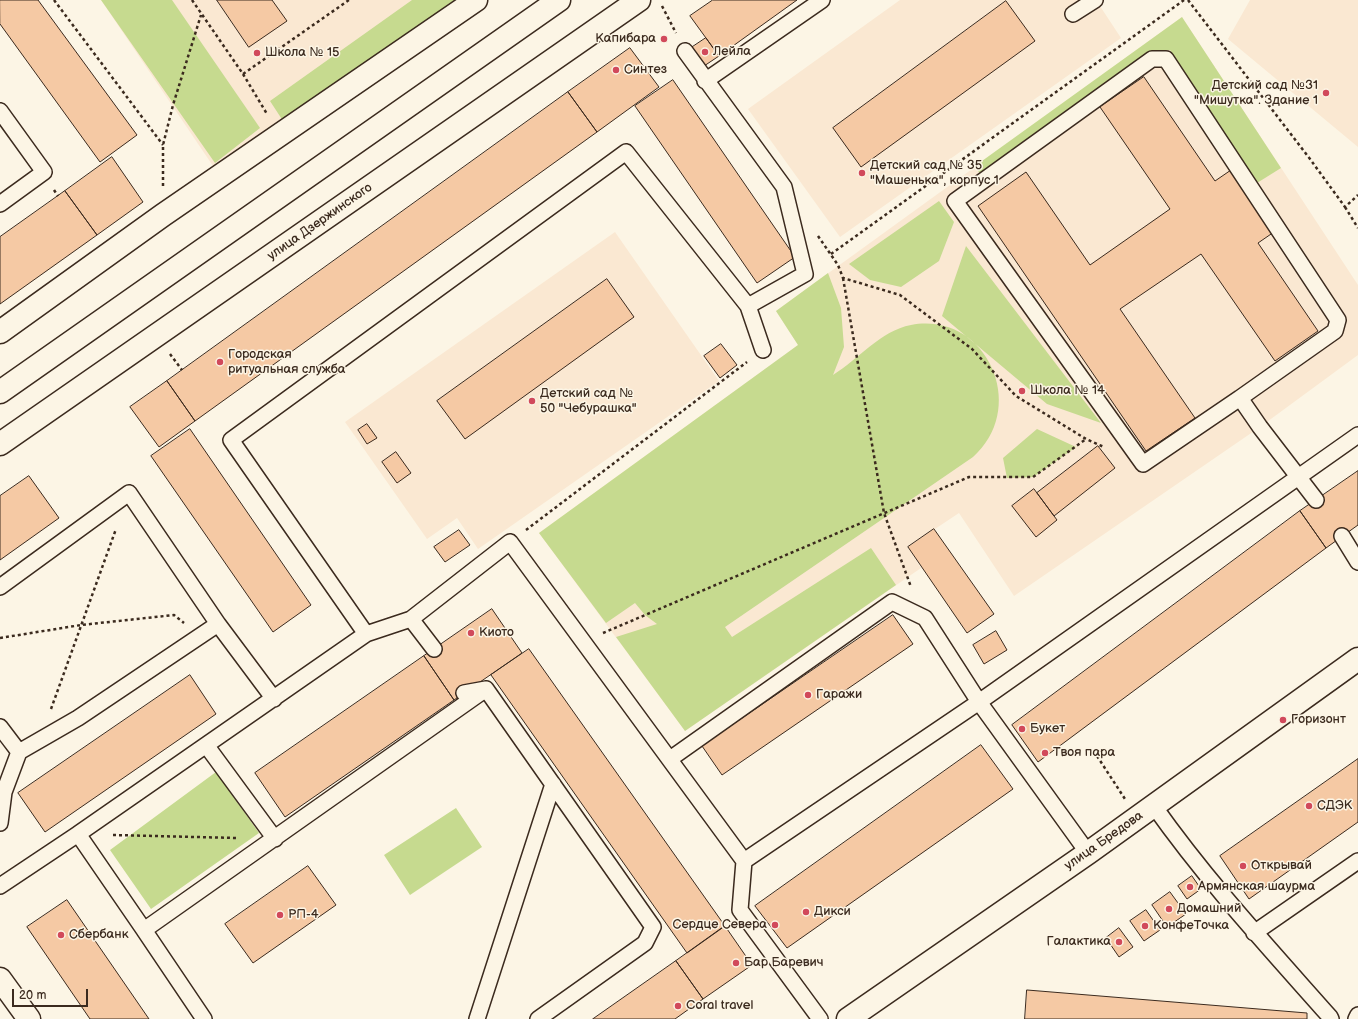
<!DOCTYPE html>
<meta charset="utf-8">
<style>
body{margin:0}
#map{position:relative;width:1358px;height:1019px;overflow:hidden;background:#fcf5e5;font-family:"Balsamiq Sans",sans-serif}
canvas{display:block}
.scale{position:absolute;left:12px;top:989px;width:76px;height:18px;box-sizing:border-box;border:2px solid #3b2a1e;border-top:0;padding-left:5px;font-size:12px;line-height:14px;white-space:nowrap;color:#3b2a1e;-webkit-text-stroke:3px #fcf5e5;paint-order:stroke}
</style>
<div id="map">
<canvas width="1358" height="1019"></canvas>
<div class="scale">20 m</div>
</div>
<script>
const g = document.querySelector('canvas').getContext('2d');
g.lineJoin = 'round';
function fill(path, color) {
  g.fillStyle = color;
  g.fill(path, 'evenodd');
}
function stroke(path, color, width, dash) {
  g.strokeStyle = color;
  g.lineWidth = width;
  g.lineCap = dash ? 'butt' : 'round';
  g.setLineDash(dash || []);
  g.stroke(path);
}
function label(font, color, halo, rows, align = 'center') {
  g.font = font + ' "Balsamiq Sans",sans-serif';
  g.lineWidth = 3;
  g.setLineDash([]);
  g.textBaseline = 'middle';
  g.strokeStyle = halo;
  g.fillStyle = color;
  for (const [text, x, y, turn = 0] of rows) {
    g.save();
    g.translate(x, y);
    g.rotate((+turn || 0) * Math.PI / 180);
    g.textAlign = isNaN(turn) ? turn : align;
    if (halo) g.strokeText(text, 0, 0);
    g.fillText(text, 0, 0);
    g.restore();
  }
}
const built = new Path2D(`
 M101,0H454L213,166Z
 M900,0H1096L1121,38L840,237L748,109Z
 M1250,0H1358V147L1228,39Z
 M1182,17L1358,285V355L1260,427L1014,596L959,513L908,547L921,568L685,731L539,533L798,345L776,311Z
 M615,232L719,381L478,549L457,518L427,539L345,422Z`);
const green = new Path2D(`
 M101,0H172L260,128L215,163Z
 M412,0H468L287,127L270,101Z
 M1182,17L1281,168L1257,183L1170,50L1156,51L982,177L975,166Z
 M939,201L954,222L939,261L901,287L870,280L849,264Z
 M966,246L1101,423L1047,404L942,316Z
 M828,273L841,308L844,347L833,375C859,359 880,331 911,325C986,311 1030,407 973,457L725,627L732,637L871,548L896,585L685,731L616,637L657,624L645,615L635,603L606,623L539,533L798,345L776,311Z
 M1037,429L1076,447L1033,477L1007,478L1003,458Z
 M216,772L259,833L151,909L110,850Z
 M456,808L482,847L410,895L384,855Z`);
const building = new Path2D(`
 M0,0H38L137,135L100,162L0,24Z
 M217,0H272L287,21L249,47Z
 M713,0H797L719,56L690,16Z
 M1006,1L1035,41L861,167L833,128Z
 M706,38L719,56L704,66L691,48Z
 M630,48L659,87L597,132L568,92Z
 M1144,77L1215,181L1231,170L1274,232L1258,243L1318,331L1275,361L1201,254L1120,309L1195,418L1146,451L978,206L1026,172L1090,265L1170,209L1100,107Z
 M673,80L795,257L757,283L635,106Z
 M568,92L597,132L195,421L167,381Z
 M112,157L143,202L97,235L65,191Z
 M65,191L97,235L0,304V237Z
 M607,279L634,317L465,439L437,401Z
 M721,344L737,365L720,378L704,356Z
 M167,381L195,421L159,447L130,407Z
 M367,424L377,438L367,444L358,430Z
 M190,429L311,605L273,632L151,456Z
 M1098,446L1115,468L1054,516L1037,493Z
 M396,452L411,473L397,483L382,462Z
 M1358,471V525L1326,548L1300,511Z
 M29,476L59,518L0,560V496Z
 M1034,489L1057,520L1036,537L1012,506Z
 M1300,511L1326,548L1038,762L1012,725Z
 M934,529L994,614L967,633L908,547Z
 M459,530L470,545L445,562L434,547Z
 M492,609L522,653L454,700L424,656Z
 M893,615L913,644L722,775L702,746Z
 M996,631L1007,650L984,664L973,645Z
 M529,649L725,926L687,953L491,675Z
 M424,656L454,700L285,817L255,773Z
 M190,675L216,714L45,832L18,793Z
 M981,745L1013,789L787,948L755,906Z
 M1358,759V822L1249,899L1220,856Z
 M308,866L336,905L253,963L225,924Z
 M1192,876L1201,889L1187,899L1178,886Z
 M1170,892L1186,914L1167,927L1152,905Z
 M67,900L149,1019H90L27,927Z
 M1146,910L1160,930L1144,941L1130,921Z
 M725,926L752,965L703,999L676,961Z
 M1119,928L1133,947L1119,957L1106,938Z
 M676,961L703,999L675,1019H593Z
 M1027,990L1307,1013V1019H1025Z`);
const path = new Path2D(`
 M54,0L163,145
 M192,0L243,74L349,0
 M1188,0L1310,159L1345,207L1358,195
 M662,6L676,33
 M243,74L267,114
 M163,186V145L173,105L201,15
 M54,190L58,196
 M1345,207L1358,228
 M818,236L838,265L843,278L900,295L972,349L1016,396L1086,439L1104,447
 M831,254L1184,0
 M843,278L884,513L911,587
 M170,354L182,370
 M526,530L747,362
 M603,633L969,477H1033L1086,439
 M0,638L81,625L174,615L184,623
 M51,709L116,529
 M1097,756L1125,799
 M113,835L237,838`);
const service = new Path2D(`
 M1073,14L1095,0
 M685,51L784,187L805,274L748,306L763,350
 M705,81L822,0
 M0,111L44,172L0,204
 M1240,398L1143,464L955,201L1152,59H1166L1338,320L1335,331L1240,398L1260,427L1316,500
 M1342,536L1358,562
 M0,587L129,493L218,624
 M411,619L434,649
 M366,634L411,619L510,542L744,861L740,910L820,1019
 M486,689L653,927L645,943L538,1019
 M0,727L19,752L4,792L0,823
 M206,745L275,839
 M19,752L78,718L218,624L274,699
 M670,759L892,602L925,618L979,702L1088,853
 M1154,806C1207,881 1269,948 1330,1017L1331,1019
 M78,834L366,634L231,440L626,152L748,306
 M744,861L979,702L1358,435
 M0,886L78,834L144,930L486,689L464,693
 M144,930L204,1019
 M1254,933L1358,861
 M477,1019L553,784
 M1356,1019L1358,1015`);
const pedestrian = new Path2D(`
 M0,332L163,215L476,0
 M0,392L559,0
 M0,444L639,0`);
const minor = new Path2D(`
 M0,979L29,1019`);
const tertiary = new Path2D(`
 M848,1019L1088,853L1358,659`);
const markers = [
 [664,39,4,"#d1495b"],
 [705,52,4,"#d1495b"],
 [257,53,4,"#d1495b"],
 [616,70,4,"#d1495b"],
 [1326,93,4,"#d1495b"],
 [862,173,4,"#d1495b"],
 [220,362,4,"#d1495b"],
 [1022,391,4,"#d1495b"],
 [532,401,4,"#d1495b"],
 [471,633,4,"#d1495b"],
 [808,695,4,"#d1495b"],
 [1283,720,4,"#d1495b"],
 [1022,729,4,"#d1495b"],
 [1045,753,4,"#d1495b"],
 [1309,806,4,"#d1495b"],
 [1243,866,4,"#d1495b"],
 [1190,887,4,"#d1495b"],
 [1169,909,4,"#d1495b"],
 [806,912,4,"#d1495b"],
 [280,915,4,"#d1495b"],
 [775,925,4,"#d1495b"],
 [1145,926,4,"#d1495b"],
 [61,935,4,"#d1495b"],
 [1119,942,4,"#d1495b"],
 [736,963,4,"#d1495b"],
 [678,1006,4,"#d1495b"]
];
const poiNames = [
 ["Капибара",656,39,"right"],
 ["Лейла",713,52],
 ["Школа № 15",265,53],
 ["Синтез",624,70],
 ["Детский сад №31",1318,86,"right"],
 ["\"Мишутка\". Здание 1",1318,101,"right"],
 ["Детский сад № 35",870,166],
 ["\"Машенька\", корпус 1",870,181],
 ["Городская",228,355],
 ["ритуальная служба",228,370],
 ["Школа № 14",1030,391],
 ["Детский сад №",540,394],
 ["50 \"Чебурашка\"",540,409],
 ["Киото",479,633],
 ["Гаражи",816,695],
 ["Горизонт",1291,720],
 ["Букет",1030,729],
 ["Твоя пара",1053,753],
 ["СДЭК",1317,806],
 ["Открывай",1251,866],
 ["Армянская шаурма",1198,887],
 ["Домашний",1177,909],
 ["Дикси",814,912],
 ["РП-4",288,915],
 ["Сердце Севера",767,925,"right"],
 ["КонфеТочка",1153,926],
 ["Сбербанк",69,935],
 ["Галактика",1111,942,"right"],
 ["Бар Баревич",744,963],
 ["Coral travel",686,1006]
];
const streetNames = [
 ["улица Дзержинского",320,222,-35],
 ["улица Бредова",1104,841,-35]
];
fill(built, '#fae8d2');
fill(green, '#c6da8f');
fill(building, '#f5c9a4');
stroke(building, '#3b2a1e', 1);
stroke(service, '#3b2a1e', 18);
stroke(pedestrian, '#3b2a1e', 25);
stroke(minor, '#3b2a1e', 25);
stroke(tertiary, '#3b2a1e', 25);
stroke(path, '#3b2a1e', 2.5, [3, 3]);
stroke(service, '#fcf5e5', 15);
stroke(pedestrian, '#fcf5e5', 22);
stroke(minor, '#fcf5e5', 22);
stroke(tertiary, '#fcf5e5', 22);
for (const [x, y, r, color] of markers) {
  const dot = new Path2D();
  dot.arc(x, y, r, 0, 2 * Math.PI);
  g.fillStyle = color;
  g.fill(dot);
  stroke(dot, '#fcf5e5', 1.5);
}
label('13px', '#3b2a1e', '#fcf5e5', poiNames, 'left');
label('13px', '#3b2a1e', '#fcf5e5', streetNames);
</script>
